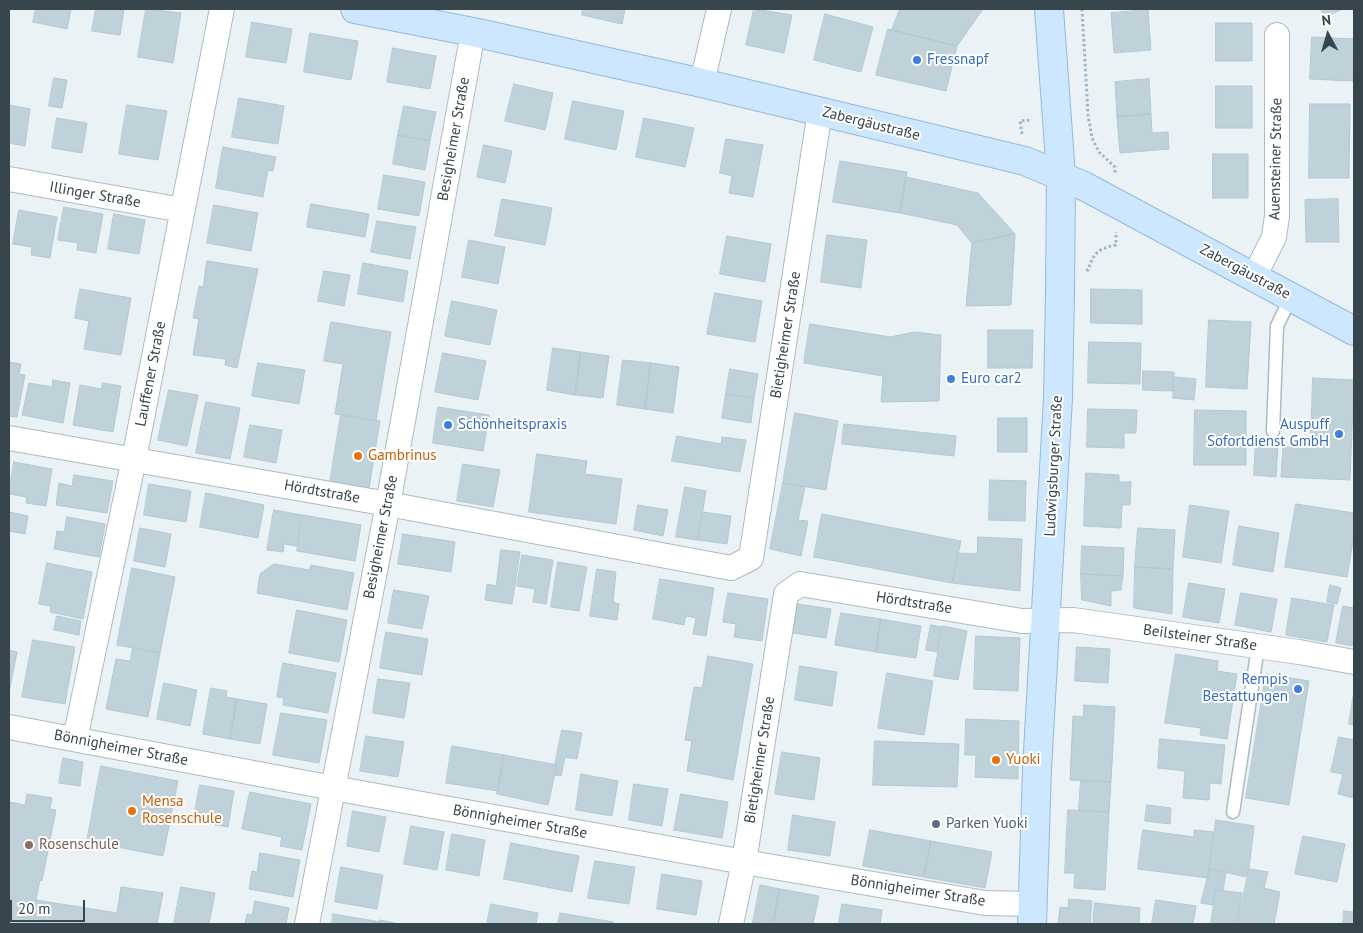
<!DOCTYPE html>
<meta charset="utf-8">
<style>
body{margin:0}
#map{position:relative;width:1363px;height:933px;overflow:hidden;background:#eaf2f6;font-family:"PT Sans",sans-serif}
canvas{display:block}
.frame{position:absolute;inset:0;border:10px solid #37454c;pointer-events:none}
.north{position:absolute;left:1303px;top:10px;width:50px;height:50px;-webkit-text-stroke:4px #fff;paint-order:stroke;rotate:354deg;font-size:14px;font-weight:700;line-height:20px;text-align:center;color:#37454c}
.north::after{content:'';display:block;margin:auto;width:18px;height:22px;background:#37454c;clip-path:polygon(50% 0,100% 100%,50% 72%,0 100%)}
.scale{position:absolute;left:10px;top:900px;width:75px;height:22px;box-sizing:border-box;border:2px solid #37454c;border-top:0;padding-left:6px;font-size:15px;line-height:18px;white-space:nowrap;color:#37454c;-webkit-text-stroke:4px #fff;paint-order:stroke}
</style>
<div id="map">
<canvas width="1363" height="933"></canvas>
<div class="frame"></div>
<div class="north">N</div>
<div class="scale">20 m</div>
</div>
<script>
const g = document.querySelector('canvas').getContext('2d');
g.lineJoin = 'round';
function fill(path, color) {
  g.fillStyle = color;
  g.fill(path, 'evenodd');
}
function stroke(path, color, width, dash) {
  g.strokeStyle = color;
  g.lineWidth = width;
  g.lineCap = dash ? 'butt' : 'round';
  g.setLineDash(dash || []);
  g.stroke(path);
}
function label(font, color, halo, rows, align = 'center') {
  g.font = font + ' "PT Sans",sans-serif';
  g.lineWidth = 4;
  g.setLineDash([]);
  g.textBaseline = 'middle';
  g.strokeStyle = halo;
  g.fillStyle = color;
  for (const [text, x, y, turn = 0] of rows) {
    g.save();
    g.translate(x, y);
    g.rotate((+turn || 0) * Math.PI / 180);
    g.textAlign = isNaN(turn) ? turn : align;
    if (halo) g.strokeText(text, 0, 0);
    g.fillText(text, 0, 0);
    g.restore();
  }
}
const building = new Path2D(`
 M36,9H71L67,29L33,22Z
 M96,9H124L120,35L92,31Z
 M146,9L181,13L173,63L138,57Z
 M583,9H625L622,24L582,15Z
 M754,9L792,15L784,53L746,45Z
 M900,9H983L957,46L892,30Z
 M1321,9H1343L1325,17Z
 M1148,10L1151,50L1114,53L1111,13Z
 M825,14L873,27L861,72L814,60Z
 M252,22L292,29L286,63L246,57Z
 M1216,23H1252V61H1216Z
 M888,29L957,46L946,91L876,75Z
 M310,33L358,41L351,80L304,72Z
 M1312,37L1354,39L1353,81L1310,79Z
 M393,48L436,56L430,89L387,82Z
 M54,78L67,80L62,108L49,106Z
 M1149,79L1151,114L1117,117L1115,82Z
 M514,84L553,93L545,130L505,121Z
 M1216,86H1252V128H1216Z
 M239,98L284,106L278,144L232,137Z
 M573,101L624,111L616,150L565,139Z
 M1310,104H1350L1349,178H1309Z
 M9,105L30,109L25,146L9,143Z
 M127,105L167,111L158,160L119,154Z
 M404,106L436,112L430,141L398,135Z
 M1151,114L1152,133L1168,132L1169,149L1120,153L1117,117Z
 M57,118L87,123L82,153L52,148Z
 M644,118L694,128L685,167L636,157Z
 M398,135L430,141L425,170L393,164Z
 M726,139L763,145L753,197L729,193L732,176L720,173Z
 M484,145L512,151L505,183L477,177Z
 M223,147L276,157L273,171L268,170L263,197L216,188Z
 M1213,154H1248V198H1213Z
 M840,161L907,172L900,213L833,202Z
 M384,175L425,182L419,216L378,209Z
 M906,177L978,193L1015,234L972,243L957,225L900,213Z
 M502,199L552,208L545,245L495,236Z
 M1338,199L1339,242H1306L1305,200Z
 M311,204L369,214L365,237L307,227Z
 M214,205L258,213L251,251L207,243Z
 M64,207L103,214L96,253L77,250L78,243L58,240Z
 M19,210L57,217L50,258L31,255L32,247L13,244Z
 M114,214L145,220L139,254L108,249Z
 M377,221L416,227L410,259L371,252Z
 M1015,234L1011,305L966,306L972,243Z
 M827,235L867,240L861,288L821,282Z
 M727,236L771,244L765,282L720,274Z
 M469,240L505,247L498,284L462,277Z
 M207,261L258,269L237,368L225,365L226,359L193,355L199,319L193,318L199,286L203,287Z
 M363,263L408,271L403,302L358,294Z
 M324,271L350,275L344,306L318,301Z
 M80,289L131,298L121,355L84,349L89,321L75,318Z
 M1091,289L1142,290V324L1091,323Z
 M715,293L762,301L755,342L707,334Z
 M452,301L497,310L490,345L445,336Z
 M1209,320L1251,322L1247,389L1206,387Z
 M331,322L391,332L376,421L335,414L343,364L324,361Z
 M810,324L890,337L914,332L941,335L939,401L881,402L883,376L804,363Z
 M988,330H1033L1032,368H988Z
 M1089,342L1141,343L1140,384L1088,383Z
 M553,348L581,352L575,395L547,390Z
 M581,352L609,356L603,398L575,395Z
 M443,353L486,361L478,400L435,392Z
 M623,360L651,363L645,409L617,405Z
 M9,362L21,364L19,374L25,375L17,417L9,416Z
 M258,363L305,370L299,404L252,396Z
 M651,363L679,367L673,413L645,409Z
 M730,369L758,374L754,398L726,394Z
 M1143,371L1174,372L1173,391L1143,390Z
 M1175,377L1196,379L1194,400L1173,398Z
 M1313,378L1354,380L1350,480L1281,477L1283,447L1310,448Z
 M53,380L70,383L63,423L22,415L29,383L52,387Z
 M103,383L121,386L113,432L73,425L80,385L101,389Z
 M169,390L198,395L187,446L158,440Z
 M726,394L754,398L751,423L722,418Z
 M206,402L240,408L230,459L196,453Z
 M438,407L489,415L483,451L433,443Z
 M1088,409L1137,410L1136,433H1124V448L1087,447Z
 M1195,410L1246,411V465H1194Z
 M795,413L838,421L826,490L783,483Z
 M341,415L380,421L369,488L330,482Z
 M998,418H1027V452H998Z
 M844,424L956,436L954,456L842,444Z
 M250,425L282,430L276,463L244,457Z
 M677,436L721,444L722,437L746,440L740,472L672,461Z
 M1256,442L1278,444L1276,477L1254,475Z
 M537,454L587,461L585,474L622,479L616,524L529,512Z
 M14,462L52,469L46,506L26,503L27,497L9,494Z
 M463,464L500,470L493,507L457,501Z
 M1086,473L1119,475V482H1131L1130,505H1122L1121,528L1084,526Z
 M74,475L113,481L107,513L56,505L59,483L72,486Z
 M990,480L1026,481L1025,521L989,520Z
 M783,483L805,487L798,520L808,521L801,556L770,549Z
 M149,484L191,491L186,522L144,515Z
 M685,487L706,491L698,540L676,537Z
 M206,493L264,505L258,538L200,527Z
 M1296,504L1354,513V535L1347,577L1285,567Z
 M638,505L668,510L663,536L634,530Z
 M1190,505L1229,511L1221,563L1183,557Z
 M274,510L302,515L297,546L284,544L283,552L267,550Z
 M9,512L28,516L25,534L9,531Z
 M703,512L731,516L727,544L698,540Z
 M822,514L961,541L952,583L814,557Z
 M303,515L361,525L355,561L297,551Z
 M67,517L105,524L99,557L54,549L57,531L64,532Z
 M1239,526L1279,533L1273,572L1233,565Z
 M140,528L171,534L165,567L134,561Z
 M1138,528L1175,530L1173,569L1135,567Z
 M403,534L455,542L451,572L398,564Z
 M978,537L1022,539L1020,591L952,583L958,553L977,554Z
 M1082,546L1124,548L1123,576L1081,574Z
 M501,550L520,552L512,604L485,600L487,584L496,586Z
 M522,555L553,560L546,604L533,602L535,589L517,586Z
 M558,562L587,567L579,611L551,607Z
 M47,563L92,572L83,619L50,612L51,606L39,604Z
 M274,564L309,570L311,565L354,573L347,610L257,593L260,574Z
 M1135,567L1173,569L1172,614L1134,608Z
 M132,568L175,577L160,653L117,645Z
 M597,569L616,572L613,602L619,604L617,620L590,616Z
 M1081,574L1123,576L1121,590L1111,591V606L1082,600Z
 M660,579L714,588L706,636L693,634L696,618L686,616L684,625L653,619Z
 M1189,583L1225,589L1219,623L1183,617Z
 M1330,585L1341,588L1337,604L1327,602Z
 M394,590L429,596L422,629L388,623Z
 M728,593L768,599L762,641L734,637L736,624L723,622Z
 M1241,593L1277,599L1271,632L1235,625Z
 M1292,598L1334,605L1327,642L1286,635Z
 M798,604L831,609L826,638L793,633Z
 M1343,606L1354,608V646L1336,643Z
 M297,610L347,620L339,662L289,653Z
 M841,613L881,619L876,652L835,645Z
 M57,616L81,621L79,635L54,630Z
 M881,619L921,626L916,658L876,652Z
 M931,625L942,627L937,652L926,650Z
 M943,626L967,631L958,680L934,676Z
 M386,632L428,639L422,675L380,668Z
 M976,636L1020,638L1018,691L974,689Z
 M33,640L75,647L65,704L22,697Z
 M1077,647L1110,649L1108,683L1075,681Z
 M133,648L160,653L148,717L106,709L116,659L130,661Z
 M9,650L17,652L9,693Z
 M1176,654L1218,661L1217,671L1237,674L1227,739L1200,735L1201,728L1165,723Z
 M708,656L753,664L733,780L687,771L692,741L685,740L694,687L702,688Z
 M283,663L336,673L328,713L283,705L284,698L277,697Z
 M800,666L837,672L832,706L795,700Z
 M887,673L933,681L924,735L878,728Z
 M1266,674L1309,681L1289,805L1246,798Z
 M378,679L410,683L404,718L373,713Z
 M164,683L197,690L190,726L157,719Z
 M211,688L227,691L226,697L237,699L230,739L203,734Z
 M1354,691V725L1349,724Z
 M237,699L267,704L260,744L230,739Z
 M1084,705L1115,707L1111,782L1070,780L1073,716L1083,717Z
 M281,713L327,720L319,763L273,755Z
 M966,719L1019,721L1018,779L975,777L976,755H965Z
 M562,730L582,733L577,759L565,757L561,776L555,775L557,765H555Z
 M366,736L404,742L398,777L360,771Z
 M1339,737L1354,740V798L1338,794L1343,774L1331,772Z
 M1160,739L1225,745L1221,784L1210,783L1209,800L1183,798L1185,771L1158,768Z
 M875,741L959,744L957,787L873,785Z
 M452,746L504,755L498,791L446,783Z
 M782,752L820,758L814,800L775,794Z
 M504,755L557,765L548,805L497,794Z
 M63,758L83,762L80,786L59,783Z
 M101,766L178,781L163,856L87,841Z
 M581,774L618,781L612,816L576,810Z
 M1081,780L1111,782L1109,812L1079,810Z
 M634,784L668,789L662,826L629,820Z
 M200,785L234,791L228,827L193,821Z
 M250,792L311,804L302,850L280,846L282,837L242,829Z
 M27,794L52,798L50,809L56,810L42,881L40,880L36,900L117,913L121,887L163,893L157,924H162H9V802L25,805Z
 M681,794L728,802L722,838L674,830Z
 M1147,805L1171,808L1170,824L1145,821Z
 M1068,810L1109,812L1105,890L1074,888L1075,873H1065Z
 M353,811L386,817L379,852L347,846Z
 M793,815L835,822L830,856L788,850Z
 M1216,820L1254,826L1249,869L1246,877L1210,869Z
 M411,826L444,832L437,870L404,864Z
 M870,830L931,841L924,877L863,866Z
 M1143,830L1194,837V830L1214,832L1208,878L1138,869Z
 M452,834L485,840L479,876L446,870Z
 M1303,836L1345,844L1337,882L1295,874Z
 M931,841L992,852L985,888L924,877Z
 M511,843L579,856L572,892L504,879Z
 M260,853L300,860L293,897L249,889L252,871L257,872Z
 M595,861L635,867L629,904L588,898Z
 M341,867L383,875L377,909L335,902Z
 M1210,869L1226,872L1223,891L1216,890L1213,905L1201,903Z
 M1249,869L1268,872L1264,888L1280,892L1274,924H1238Z
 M662,874L702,881L696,915L657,909Z
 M760,885L780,889L773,924L753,923Z
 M181,887L215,893L209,924H174Z
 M780,889L819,896L813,924H773Z
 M1216,890L1242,893L1237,924H1211Z
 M1069,899L1092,901L1090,924H1058L1060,907L1068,908Z
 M1156,900L1196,906L1193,924H1152Z
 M255,901L289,908L286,924H245L247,914L252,915Z
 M1095,903L1140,908L1139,924H1093Z
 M491,904L538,913L536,924H487Z
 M842,904L882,910L880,924H839Z
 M1344,911L1354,912V924H1343Z
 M560,913L613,922V924H558Z
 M333,914L375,921V924H332Z
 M380,920L399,924H375V921L379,922Z`);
const path = new Path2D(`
 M1082,9L1088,115L1092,138L1099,152L1115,167V173
 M1022,134L1020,121L1031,120
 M1086,270H1088C1094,252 1098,249 1116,245V232`);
const service = new Path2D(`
 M1273,431L1277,326L1291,297
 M1233,812L1258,647`);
const minor = new Path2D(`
 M702,83L719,9
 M9,179L182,210
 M1254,277L1274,237L1277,216V35
 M9,438L388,504L731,568L751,558L820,111
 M9,727L333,788L744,862L985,903L1032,904
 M75,739L134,459L222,9
 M307,924L388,504L473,32
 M731,924L744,862L786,594L800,584L1022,621L1073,620L1299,652L1354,662`);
const secondary = new Path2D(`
 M355,9L473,32L702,83L1025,161L1084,186L1354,331
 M1032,924L1037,769L1058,398L1060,292L1061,175L1049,9`);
const markers = [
 [917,60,5,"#3f7fe0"],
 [951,379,5,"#3f7fe0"],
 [448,425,5,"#3f7fe0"],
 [1339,434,5,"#3f7fe0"],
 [358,456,5,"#e8710a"],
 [1298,689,5,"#3f7fe0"],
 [996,760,5,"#e8710a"],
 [132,811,5,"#e8710a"],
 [936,824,5,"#5c6f8a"],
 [29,845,5,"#8d6e63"]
];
const shopNames = [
 ["Fressnapf",927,60],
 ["Euro car2",961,379],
 ["Schönheitspraxis",458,425],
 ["Auspuff",1329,425,"right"],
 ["Sofortdienst GmbH",1329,442,"right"],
 ["Rempis",1288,680,"right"],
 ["Bestattungen",1288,697,"right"]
];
const streetNames = [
 ["Zabergäustraße",871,124,14],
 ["Besigheimer Straße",454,139,-80],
 ["Auensteiner Straße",1276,159,-89],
 ["Illinger Straße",95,195,10],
 ["Zabergäustraße",1245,272,28],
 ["Bietigheimer Straße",786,335,-81],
 ["Lauffener Straße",151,374,-79],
 ["Ludwigsburger Straße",1054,466,-87],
 ["Hördtstraße",322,492,10],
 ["Besigheimer Straße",381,537,-79],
 ["Hördtstraße",914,603,9],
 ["Beilsteiner Straße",1200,638,8],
 ["Bönnigheimer Straße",121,748,11],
 ["Bietigheimer Straße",760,760,-81],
 ["Bönnigheimer Straße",520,822,10],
 ["Bönnigheimer Straße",918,891,9]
];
const foodNames = [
 ["Gambrinus",368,456],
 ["Yuoki",1006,760],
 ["Mensa",142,802],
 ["Rosenschule",142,819]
];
const serviceNames = [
 ["Parken Yuoki",946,824]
];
const educationNames = [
 ["Rosenschule",39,845]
];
fill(building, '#bfd1d9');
stroke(building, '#b1c9d5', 1);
stroke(service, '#acbbc3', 15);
stroke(minor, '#acbbc3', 26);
stroke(secondary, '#95b9d7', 30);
stroke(path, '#9cb7c6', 3, [2.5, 2.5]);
stroke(service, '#fff', 12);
stroke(minor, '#fff', 24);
stroke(secondary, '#cce7ff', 28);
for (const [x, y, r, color] of markers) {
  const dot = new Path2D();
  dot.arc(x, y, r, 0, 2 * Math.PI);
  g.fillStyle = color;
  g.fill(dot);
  stroke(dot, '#fff', 2);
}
label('15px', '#366cbe', '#fff', shopNames, 'left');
label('15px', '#37454c', '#fff', streetNames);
label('15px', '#c56008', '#fff', foodNames, 'left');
label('15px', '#4e5e75', '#fff', serviceNames, 'left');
label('15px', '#785e54', '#fff', educationNames, 'left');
</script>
